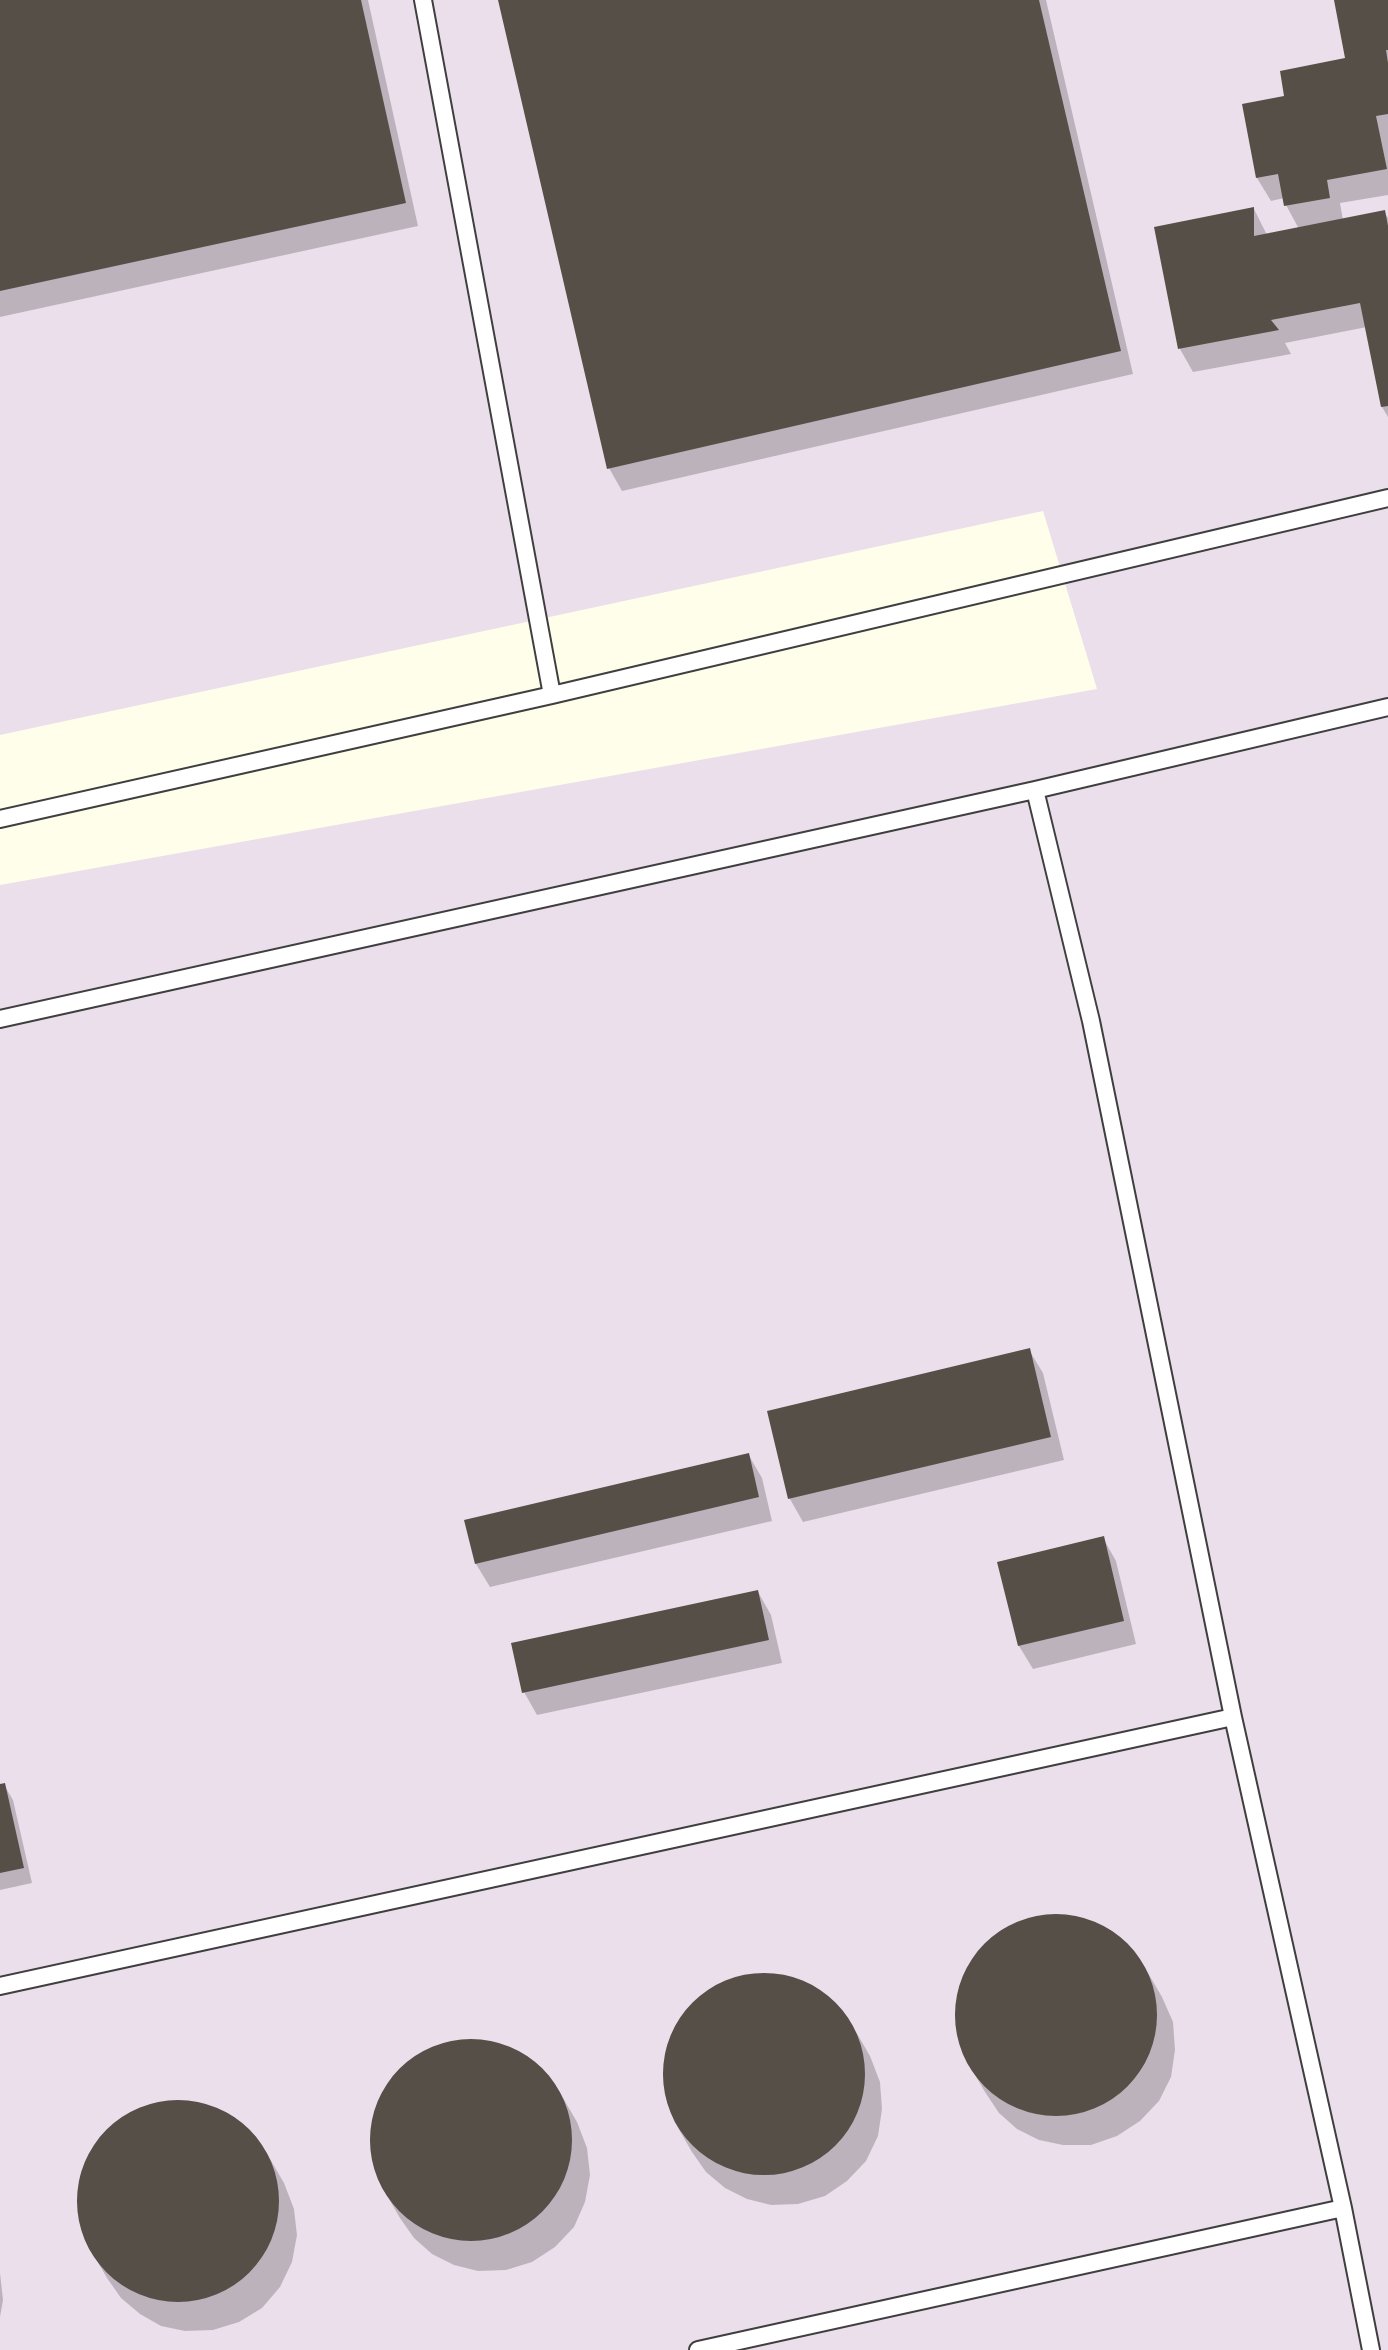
<!DOCTYPE html>
<style>
body{margin:0}
canvas{display:block;background:#fffeeb}
</style>
<canvas width="1388" height="2350"></canvas>
<script>
const g = document.querySelector('canvas').getContext('2d');
g.lineJoin = 'round';
function fill(path, color) {
  g.fillStyle = color;
  g.fill(path, 'evenodd');
}
function stroke(path, color, width, dash) {
  g.strokeStyle = color;
  g.lineWidth = width;
  g.lineCap = dash ? 'butt' : 'round';
  g.setLineDash(dash || []);
  g.stroke(path);
}
const industrial = new Path2D(`
 M0,0H1388V2350H0V885L1097,689L1043,511L0,735Z`);
const shadow = new Path2D(`
 M0,0H368L418,226L0,317Z
 M500,0H1046L1133,374L622,491L609,468Z
 M1336,0H1388V195L1340,203L1343,220L1384,212L1388,218V417L1382,407L1367,327L1285,343L1291,354L1193,372L1180,349L1254,209L1267,235L1299,229L1286,205L1284,198L1271,201L1257,178L1286,97L1347,60Z
 M1029,1350L1043,1373L1064,1460L803,1522L790,1499L769,1413Z
 M748,1454L762,1478L772,1521L490,1587L476,1564L466,1521Z
 M1103,1538L1116,1561L1136,1644L1033,1669L1019,1646L999,1563Z
 M758,1592L771,1615L782,1663L537,1715L524,1692Z
 M4,1785L13,1800L32,1883L0,1890V1786Z
 M1054,1915L1081,1918L1106,1928L1128,1944L1144,1966L1162,1997L1173,2022L1175,2050L1171,2077L1159,2101L1140,2121L1117,2136L1091,2145H1063L1039,2140L1017,2129L999,2113L985,2092L967,2061L958,2038L955,2014L959,1990L968,1967L982,1947L1003,1929L1027,1919Z
 M761,1974L789,1977L814,1987L835,2004L852,2025L870,2056L880,2082L882,2109L878,2136L866,2161L847,2181L825,2196L798,2204L771,2205L747,2199L725,2188L706,2172L692,2152L674,2121L666,2097L663,2074L666,2049L675,2027L689,2007L710,1989L735,1978Z
 M469,2040L496,2043L521,2053L543,2070L559,2091L577,2122L587,2148L590,2175L585,2202L574,2227L555,2247L532,2262L506,2270L478,2271L454,2265L432,2254L414,2238L400,2218L382,2187L373,2164L370,2139L374,2115L383,2093L397,2073L418,2055L442,2044Z
 M176,2101L203,2104L228,2113L250,2131L266,2152L284,2183L294,2209L297,2235L292,2262L280,2287L262,2308L239,2322L213,2330L185,2331L161,2326L140,2314L121,2298L107,2278L89,2247L80,2224L77,2200L80,2176L90,2153L104,2133L125,2116L150,2105Z
 M0,2273L3,2300L0,2317Z`);
const building = new Path2D(`
 M0,0H361L406,203L0,291Z
 M498,0H1039L1121,351L607,469Z
 M1334,0H1388V50H1386L1388,63V114L1376,116L1387,169L1327,180L1330,198L1284,206L1278,174L1256,178L1242,104L1284,96L1280,71L1345,58Z
 M1254,207V236L1385,210L1388,226V406L1381,407L1360,303L1271,320L1279,330L1178,349L1154,227Z
 M1030,1348L1051,1437L788,1499L767,1411Z
 M749,1453L759,1497L475,1564L464,1520Z
 M1104,1536L1124,1621L1018,1646L997,1562Z
 M758,1590L769,1640L522,1693L511,1643Z
 M5,1783L24,1868L0,1873V1784Z
 M955 2015a101 101 0 1 1 202 0a101 101 0 1 1-202 0Z
 M663 2074a101 101 0 1 1 202 0a101 101 0 1 1-202 0Z
 M370 2140a101 101 0 1 1 202 0a101 101 0 1 1-202 0Z
 M77 2201a101 101 0 1 1 202 0a101 101 0 1 1-202 0Z`);
const lane = new Path2D(`
 M423,0L552,695
 M1035,790L1091,1021L1233,1717L1343,2208L1371,2350
 M0,819L552,695L1388,498
 M0,1019L1035,790L1388,707
 M0,1986L1233,1717
 M698,2350L1343,2208`);
fill(industrial, '#ecdfec');
fill(shadow, '#0003');
fill(building, '#564f47');
stroke(lane, '#3f3f3f', 20);
stroke(lane, '#fff', 16);
</script>
